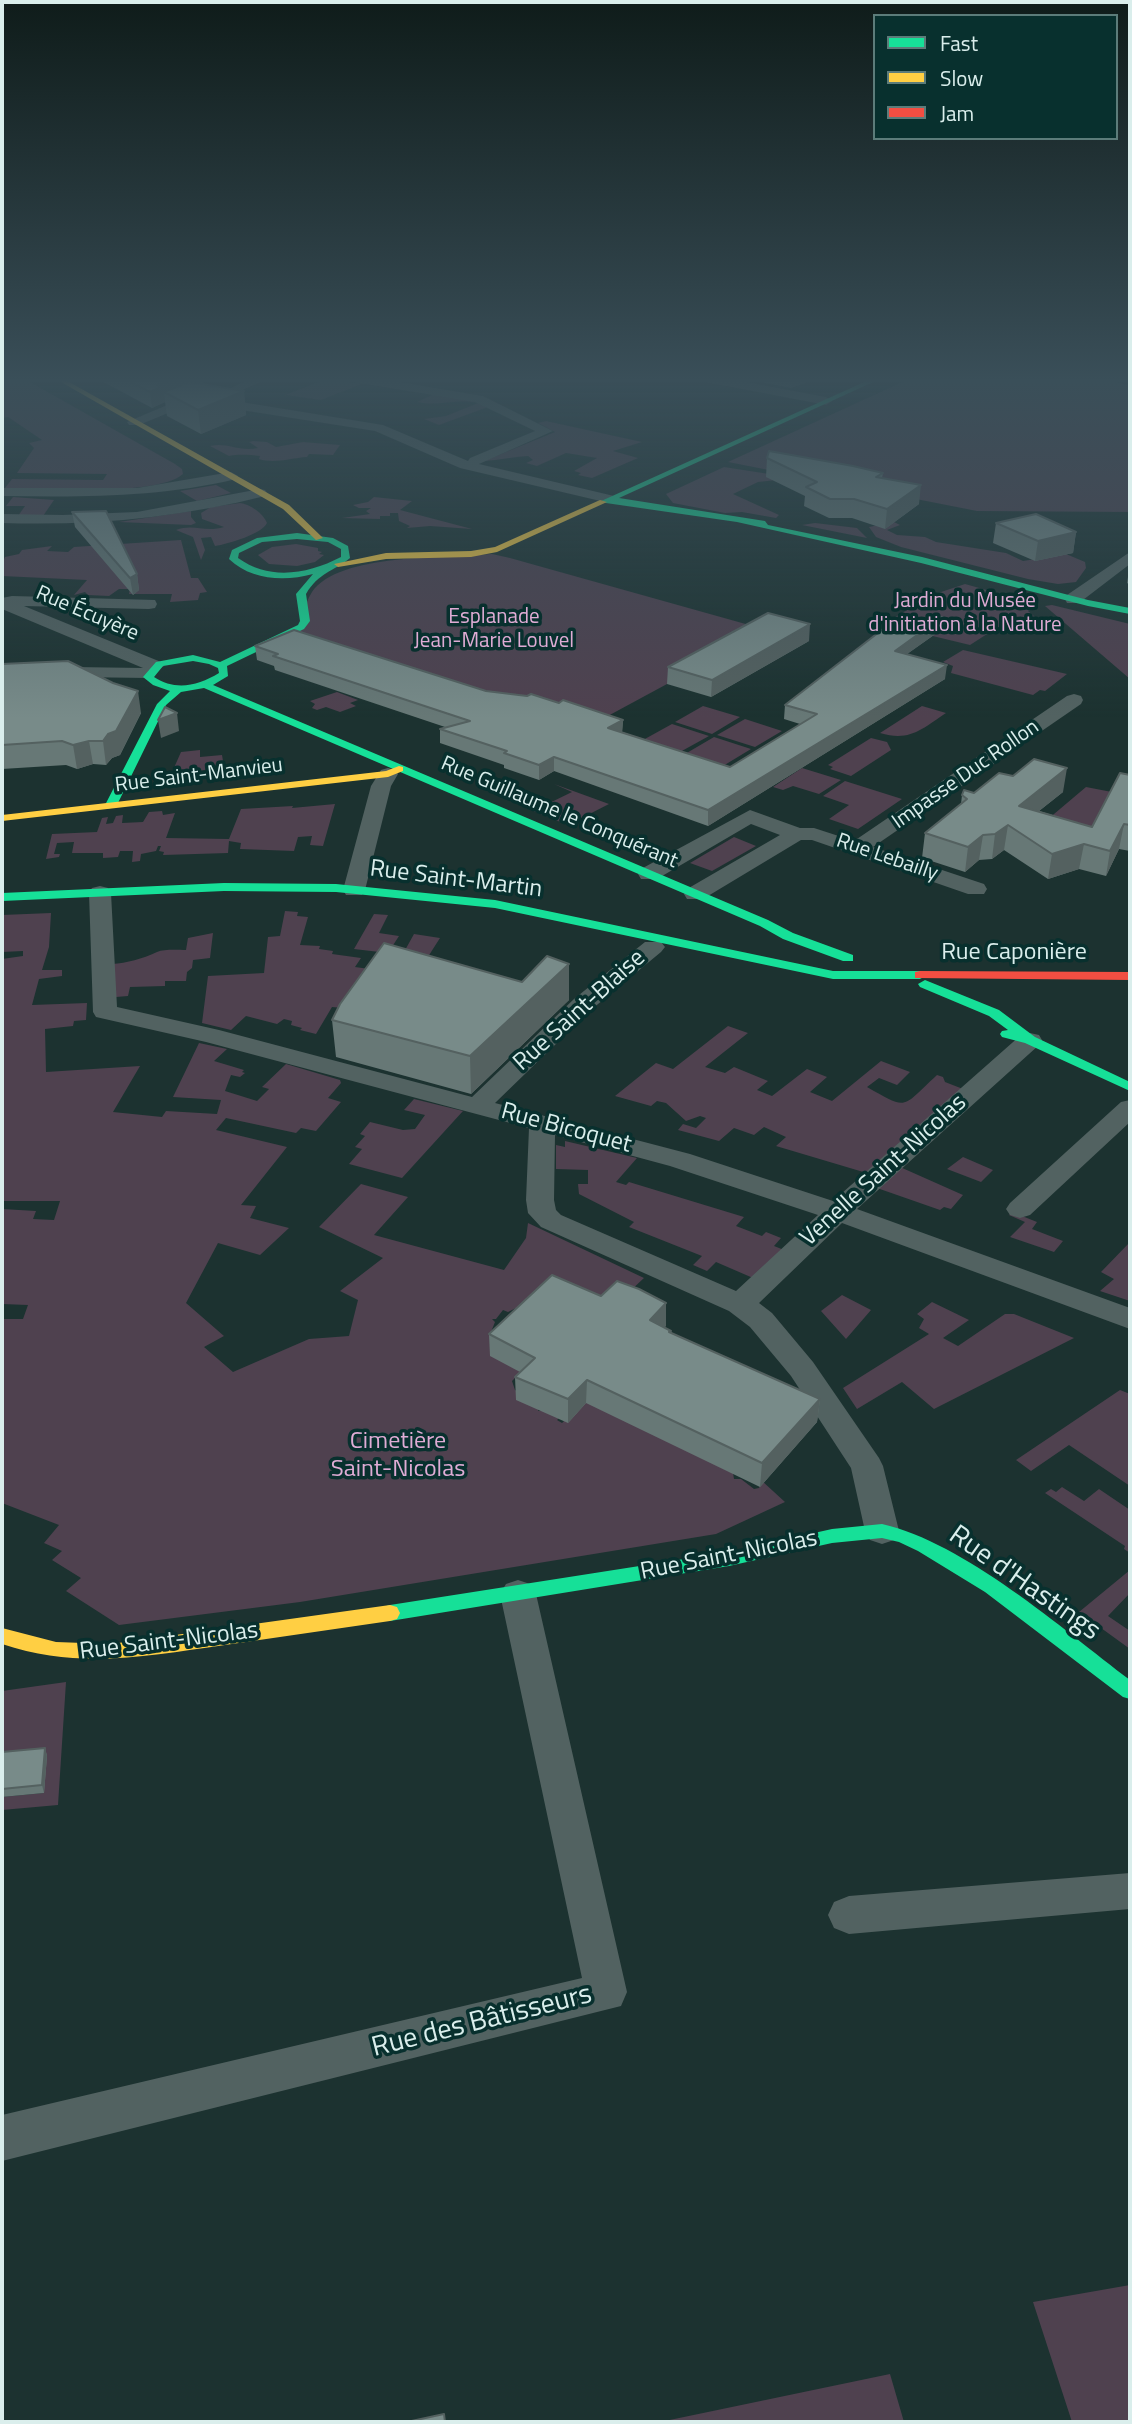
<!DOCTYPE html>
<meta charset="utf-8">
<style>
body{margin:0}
#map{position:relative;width:1132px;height:2424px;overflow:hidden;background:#1c3230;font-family:"Titillium Web",sans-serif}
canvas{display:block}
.frame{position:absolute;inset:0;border:4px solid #daeeec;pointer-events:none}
.legend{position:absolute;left:873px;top:14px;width:245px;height:126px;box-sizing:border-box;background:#08302e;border:2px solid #5c7c7a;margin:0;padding:9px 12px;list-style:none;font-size:21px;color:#daeeec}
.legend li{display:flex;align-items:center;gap:14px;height:35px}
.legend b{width:35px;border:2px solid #5c7c7a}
</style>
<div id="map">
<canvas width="1132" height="2424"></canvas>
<div class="frame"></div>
<ul class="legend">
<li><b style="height:9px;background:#16e098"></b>Fast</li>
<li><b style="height:9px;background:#ffcf43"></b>Slow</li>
<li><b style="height:9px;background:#f24e42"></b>Jam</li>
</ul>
</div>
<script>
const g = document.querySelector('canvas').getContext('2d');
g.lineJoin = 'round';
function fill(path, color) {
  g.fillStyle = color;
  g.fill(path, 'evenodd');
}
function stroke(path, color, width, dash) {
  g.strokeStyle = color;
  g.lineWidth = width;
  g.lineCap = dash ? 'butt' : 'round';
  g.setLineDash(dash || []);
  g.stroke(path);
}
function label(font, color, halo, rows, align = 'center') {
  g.font = font + ' "Titillium Web",sans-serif';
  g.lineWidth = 7;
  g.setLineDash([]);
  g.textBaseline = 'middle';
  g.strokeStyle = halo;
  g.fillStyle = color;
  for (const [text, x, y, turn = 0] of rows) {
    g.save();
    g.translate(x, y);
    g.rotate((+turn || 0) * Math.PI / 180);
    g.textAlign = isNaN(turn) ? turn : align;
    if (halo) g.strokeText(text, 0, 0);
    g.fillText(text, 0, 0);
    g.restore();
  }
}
const green = new Path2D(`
 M2,378H23L175,464L182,469L183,474C157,497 43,488 5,488L12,479L103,480L107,474L17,473L34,448L29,443L42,440L8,417L2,418Z
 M911,378H1102L1130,386V512L977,511L728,462Z
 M326,379L362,384L321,400L285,395Z
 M436,393L464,397L488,407L439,425L424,419L446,416L478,403C455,398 440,407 417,402Z
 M546,421L642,442L613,451L638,458L592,478L578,475L581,473L574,471L597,458L566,453L537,466L526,463L533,460L528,456C513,457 499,460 484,461L555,432L538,423Z
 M253,441L267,442L276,447L303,442L340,445L333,455L309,454L307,457C291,458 274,464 259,459L260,456C249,455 240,454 229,456L210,446C228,442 238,452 258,448L249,442Z
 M724,467L795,478L758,482L733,494L779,515L776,518L742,512L725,513L673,503L666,494Z
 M216,485L231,493L197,501L180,491Z
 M13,497L54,500L43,516H18L25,506H6Z
 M374,497L412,501L400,510L472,529L430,526L407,528L410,526L399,521L398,513H390V516H380V519L342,518L370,514L366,511L371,508H359L353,505L368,502Z
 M240,503C250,504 263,513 267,523C262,534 228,544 215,546L211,537L201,538L205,550L201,560L193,537L176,530C194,523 204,533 224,527L202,519L201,513L211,507Z
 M191,511V517L196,523L191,525L119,522Z
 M894,522L900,525L887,530L897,535L925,537L936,542L1006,553L1023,561L1066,554L1085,562L1086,568L1076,582L1058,584L1028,579L901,547L876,537L869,527Z
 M815,523L857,528L867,538L802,525Z
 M181,540L191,578H198L207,592L200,593L198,600L170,602L172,594H129L130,589H119L109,596L88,595L85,592L74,595L87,580L2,576V563L5,557L19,554L22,550L52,546L47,551L68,552L74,547Z
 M296,544L318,548V551L322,552L319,554L324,555L315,562L297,566L269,564L258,555L272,547Z
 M492,554L510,558L767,630L593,724L295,644C300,628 303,606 312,592C339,553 446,558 492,554Z
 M965,584L1033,603L1031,607L1037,609L1028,611L1048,628L1016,631L998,627L970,645L883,624L935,594Z
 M1052,605L1130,624V679L1045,606Z
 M963,650L1067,674L1045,691L1040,690L1033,695L951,673L953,666L943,662Z
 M337,692L358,700L350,703L356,706L340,712L326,707L317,710L312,708L315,704L310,701Z
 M703,706L740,717L712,734L675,722Z
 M922,706L946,713C922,729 910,742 880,733Z
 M745,719L782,731L755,747L717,735Z
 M672,724L709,736L680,752L643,740Z
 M714,737L751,749L723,766L685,754Z
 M871,738L887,742L891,750L851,776L830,769L833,767L828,765Z
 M200,750V757L222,755L224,767L178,774L177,770H173L181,752Z
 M802,768L841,780L819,794L793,786L783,790L773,787Z
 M845,781L902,799L858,829L829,819L849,805L823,796Z
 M554,784L609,804L568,825L533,811L572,792Z
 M1086,787L1117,793L1091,845L1041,825Z
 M335,804L323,846L310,845L312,836L298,837L294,851L240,849L241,843L229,841L228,853L163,855L164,852L159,851L161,846H158L156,851L141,854L140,861L132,862L133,851H120L118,857L103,858V853H72L74,842L57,843L54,854H60L59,857L46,859L52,834L97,832L102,818L108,817L106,824L113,823L116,816L123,815L122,823L143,822L149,812L162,811L163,815L175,813L166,838L229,839L241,809L293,806L292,808Z
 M734,837L756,846L712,871L690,863Z
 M285,911L298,912L297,916L308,917L300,945L320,946L319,949L333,951L332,954L361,958L355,967L391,972L364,1010L332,1007L316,1034L300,1030L302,1028L291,1025L292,1021L284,1019L277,1024L246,1016L231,1030L202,1023L208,976L264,973L268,937L280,936Z
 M51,913L49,947L42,970H62V976L39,979L32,1005L87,1003L86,1020L74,1021L73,1026L45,1029L46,1072L140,1066L113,1112L162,1117L166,1111L217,1114L221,1100L173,1097L199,1043L227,1049L214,1061L244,1070L242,1072L245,1073L240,1077L231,1075L225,1091L257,1101L269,1089L262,1087L286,1064L340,1080L341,1083L328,1098L341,1102L316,1131L301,1128L296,1133L226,1118L216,1130L287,1147L241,1205L256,1206L250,1218L289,1228L260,1255L218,1243L186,1303L224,1336L204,1347L233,1372L309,1339L349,1336L358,1300L340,1291L383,1258L319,1227L361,1184L408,1197L374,1235L504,1270L526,1238L528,1223L644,1278L613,1307H518L508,1312L503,1310L496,1319H492L495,1322L491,1332L539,1378L516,1377L512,1381L515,1390L522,1394L519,1401H526L539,1408L538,1411L545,1410L559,1418L557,1420L562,1423L585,1401L733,1473L734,1479H741L754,1489L759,1488L762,1481L785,1502L716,1534L300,1602L119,1625L66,1591L81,1578L52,1560L62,1551L44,1543L59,1525L2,1503V1319H23L28,1305L2,1304V1209L36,1211L33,1219L54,1220L60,1201H2V959L23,956V951L2,952V915Z
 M374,914L388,915L379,933L399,936L388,953L354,949Z
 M213,933L210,958L193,960L192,968L187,972L186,981H165V986L130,987L128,996L116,997L112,964C127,963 142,959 157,952C164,949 177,950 186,950L188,938Z
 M414,934L440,938L417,974L394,970Z
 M728,1026L748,1033L705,1067L725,1073L734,1067L768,1081L757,1090L772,1096L807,1069L827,1077L810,1092L832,1101L881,1061L910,1072L897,1085L879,1078L867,1087C909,1111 901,1108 937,1075L943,1077L945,1082L963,1089L870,1174L776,1146L786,1137L764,1127L754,1135L734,1128L719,1141L678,1130L683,1124L696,1128L706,1118L700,1116L686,1121L666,1103L657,1101L651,1106L615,1096L656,1063L673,1069Z
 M414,1099L463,1111L402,1178L349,1164L362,1149L355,1147L365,1136L360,1134L370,1122L403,1130L415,1129L425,1115L404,1110Z
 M565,1141L637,1158L616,1182L626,1185L629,1182L744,1217L736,1226L762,1236L766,1232L781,1238L774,1246L784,1250L753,1278L716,1262L707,1271L693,1265L702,1256L629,1227L634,1222L579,1194L578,1184H588V1170L556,1169V1145L565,1147Z
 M963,1157L993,1170L981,1182L947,1169Z
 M900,1167L963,1195L951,1209L944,1207L940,1210L877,1188Z
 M1012,1212L1037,1222L1032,1229L1063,1241L1054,1252L1010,1237L1025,1222L1009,1215Z
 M1130,1242V1301L1100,1291L1114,1279L1101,1272Z
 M842,1295L871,1310L846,1339L821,1311Z
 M932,1302L969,1320L943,1338L958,1346L1005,1314H1014L1074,1338L934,1409L902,1382L857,1409L843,1388L929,1334L919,1328L924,1319L917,1314Z
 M1120,1390L1130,1394V1486L1069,1445L1031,1471L1016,1460Z
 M1062,1487L1084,1501L1099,1489L1130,1510V1553L1124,1549L1125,1546L1045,1493L1051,1489L1056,1492Z
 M1130,1570V1593L1108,1616L1130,1631V1649L1079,1612Z
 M66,1682L58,1805L2,1810V1797L44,1793L2,1761V1691Z
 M1130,2285V2422H1072L1033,2302Z
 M890,2374L904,2422H660Z`);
const street = new Path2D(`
 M252,378H269L223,399L383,425L468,461L470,458L535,431L475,402L353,382L347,378H376L483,396L553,431L479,464L614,496L616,499L609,503L460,468L375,431L209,405L203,401Z
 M699,378H725L826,397L832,401L826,405L705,382Z
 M198,392L202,393V399L139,425H129L127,422Z
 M231,472L238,476L236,479C157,498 82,497 2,496V488H137Z
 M260,489L265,490L267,493L265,496C178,518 91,526 2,523V514L63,515L137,512Z
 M1130,552V564L1079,603H1067L1065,599L1067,595Z
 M12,596L155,600L157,604L155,608L149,609L24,606L161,662L164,666L156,671L154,677L148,678L2,676V666L143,668L2,609V598Z
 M1074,694L1081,696L1083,700L1081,704L873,847L984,884L987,889L984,894H968L812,840H801L703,899H687L684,894L687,889L780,835L751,824L657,879H641L638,874L641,869L750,810L800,828H814L854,841L1067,696Z
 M388,768L395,770L398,774L391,786L365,890L362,895H346L343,890L371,786L381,770Z
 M100,886L108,888L111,893L117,1007L219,1030L472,1097L574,999L645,942H661L665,947L661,952L592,1009L495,1103L690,1154L833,1201L1021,1035L1030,1033L1039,1035L1042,1040L1039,1045L857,1209L1130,1308V1329L842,1223L759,1303L772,1313L813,1362L879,1458L883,1466L899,1531L894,1540L882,1544L870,1540L865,1531L851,1468L791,1376L750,1327L729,1311L541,1227L528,1213L526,1200L529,1128L206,1042L96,1017L93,1012L89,893L92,888ZM555,1135L670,1166L818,1215L736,1291L561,1215L556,1210L554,1200Z
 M1130,1100V1122L1030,1215L1020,1218L1010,1215L1006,1209L1010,1203L1121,1102Z
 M518,1580L530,1584L536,1594L627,1992L621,2006L2,2161V2115L582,1978L500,1594L506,1584Z
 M1130,1873V1909L849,1934L834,1928L828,1915L834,1902L849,1896Z`);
const fast = new Path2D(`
 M873,378H882L619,498L765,521L768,525L922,557L1088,600L1130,608V614L1088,606L921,563L737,522L599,502Z
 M297,533L333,538L348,546L350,558C333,572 319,572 306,594L310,621L304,629L227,666L228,676L213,685L768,920L793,933L853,955V961H843L783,939L760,926L204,688L181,692L166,705L116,807L106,809L104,807L157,704L170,691L153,685L143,677L156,662L193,655L220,662L298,625L300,621L296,594L313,574C284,582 251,580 229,559L232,550L257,538ZM297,539L328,542L341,549V557C308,574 270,581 238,558L239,553L262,542ZM193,661L209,664L218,668L219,673C198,686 175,691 154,677L163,666Z
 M224,883L336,884L495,900L833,971H920L927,975L920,979H833L495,908L336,892L224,891L2,901V893Z
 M925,980L999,1010L1035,1037L1130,1082V1091L1025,1043L1002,1037L1000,1034L1002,1031L1008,1030L989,1016L920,987L918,984Z
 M882,1524C965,1543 1061,1628 1130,1680V1699L1123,1697L985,1592L918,1551L899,1542L882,1538L832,1543L729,1566L390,1621L383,1619L380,1613L383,1607L390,1605L729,1552L832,1529Z`);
const slow = new Path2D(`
 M54,378H62L289,505L323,538L316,540L283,509Z
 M600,500L607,502L497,552L471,557L386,559L338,567L334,564L386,553L471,551L495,547Z
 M399,766L403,767V771L388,777L2,821V815L386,771Z
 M390,1605L397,1607L400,1613L397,1619L390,1621C335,1629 280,1637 225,1645C146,1656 80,1670 2,1644V1628L56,1642L111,1644Z`);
const jam = new Path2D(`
 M920,971L1130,972V980L915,978V972Z`);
const wall = new Path2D(`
 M96,378H213L199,384L244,391L246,415L201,434L167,416L165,402L152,408Z
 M740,378H818L791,388Z
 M767,458L883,473L882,478L919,504L885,529L852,518H829L804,506L805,496L766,477Z
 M72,512L137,574L139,590L133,595L75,527Z
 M996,523L1076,532L1073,553L1035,561L993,543Z
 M1130,565V585L1127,583Z
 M942,617L941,630L907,654L945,679L708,826L554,771L539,780L504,768V765L440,743V729L445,727L275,670L274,666L257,660L255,646L486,691L559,703L623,720L622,732L730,767L800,724L784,719L785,705Z
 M809,641L711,697L667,684L668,667Z
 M2,664L141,713L120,755L112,758L106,765L93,764L77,769L66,765L2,769Z
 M1130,775V851L1119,849L1106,876L1079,869L1048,879L1004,850L992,859L979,860L965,872L922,858L925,833L961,804L962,795L974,793L1063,792L1039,811L1092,827Z
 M569,1000L471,1094L336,1057L332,1020Z
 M666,1326L664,1327L671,1333L820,1399L817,1422L760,1487L586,1403L568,1423L516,1400L515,1377L520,1372L490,1356L489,1334Z
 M45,1748L47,1756L44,1793L2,1797V1752Z`);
const shadedWall = new Path2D(`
 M174,378H213L171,396L164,392L165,402L152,408L150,392L157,385Z
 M792,378H818L791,388Z
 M244,391L246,415L201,434L198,410Z
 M921,485L919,504L885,529L887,509Z
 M1076,532L1073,553L1035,561L1038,541Z
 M137,574L139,590L133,595L130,578Z
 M942,617L941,630L893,664L895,651Z
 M810,624L809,641L711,697L712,680Z
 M947,665L945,679L708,826V810Z
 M138,691L141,713L120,755L112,758L106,765L103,741Z
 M177,713L179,731L161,738L158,720Z
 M623,720L622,734L608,728Z
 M89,741L93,764L77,769L73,745Z
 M554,757V771L539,780V765Z
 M1067,768L1063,792L1015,830L1019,806Z
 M1124,824L1119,849L1106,876L1110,851Z
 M1008,825L1004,850L992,859L995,834Z
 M983,835L979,860L965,872L968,847Z
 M1084,844L1079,869L1048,879L1052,854Z
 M569,964V1000L471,1094L470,1056Z
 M666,1303V1326L649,1342L650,1320Z
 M587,1380L586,1403L568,1423V1399Z
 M820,1399L817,1422L760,1487L762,1463Z
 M45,1748L47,1756L44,1793L42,1785Z`);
const building = new Path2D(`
 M123,378H174L157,385L163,386L150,392Z
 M189,382L244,391L198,410L164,392Z
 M769,451L853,466L883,473L876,477L921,485L887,509L854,499H830L806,487L817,482L767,458Z
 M106,511L137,574L130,578L72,512Z
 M1036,514L1076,532L1038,541L996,523Z
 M768,613L810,624L712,680L668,667Z
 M942,617L895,651L947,665L708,810L554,757L539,765L504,753L507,751L440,729L470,721L273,656L278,654L255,646L294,630L486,691L527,696L531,694L559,703L563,700L623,720L608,728L730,767L817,714L785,705L892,622Z
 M68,661L113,683L138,691L116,731L108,734L103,741H89L73,745L62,741L2,745V664Z
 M165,707L177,713L158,720Z
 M1034,759L1067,768L1019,806L1092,827L1120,773L1130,775V825L1124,824L1110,851L1084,844L1052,854L1008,825L995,834L983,835L968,847L925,833L967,799L962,795L964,790L974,793L999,773L1013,776Z
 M384,943L522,982L547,956L569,964L470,1056L332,1020L340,1004Z
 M552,1275L601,1296L617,1281L639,1289L666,1303L650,1320L671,1331L669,1332L820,1399L762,1463L587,1380L568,1399L515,1377L535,1358L489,1334Z
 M45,1748L42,1785L2,1789V1752Z
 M444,2414L445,2422H407Z`);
const farParknames = [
 ["Jardin du Musée",965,602],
 ["d'initiation à la Nature",965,626],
 ["Esplanade",494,618],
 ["Jean-Marie Louvel",494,642]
];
const farStreetnames = [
 ["Rue Écuyère",87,614,23],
 ["Impasse Duc Rollon",966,775,-35],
 ["Rue Saint-Manvieu",199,776,-7],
 ["Rue Guillaume le Conquérant",559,813,23],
 ["Rue Lebailly",887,858,19]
];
const streetNames = [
 ["Rue Saint-Martin",456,880,7],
 ["Rue Caponière",1014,953],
 ["Rue Saint-Blaise",580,1011,-42],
 ["Rue Bicoquet",566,1129,15],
 ["Venelle Saint-Nicolas",884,1171,-42],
 ["Rue Saint-Nicolas",729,1556,-11],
 ["Rue Saint-Nicolas",169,1642,-7]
];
const parkNames = [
 ["Cimetière",398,1442],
 ["Saint-Nicolas",398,1470]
];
const nearStreetnames = [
 ["Rue d'Hastings",1024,1584,35],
 ["Rue des Bâtisseurs",482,2022,-14]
];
fill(green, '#4f414f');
fill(street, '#526261');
fill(fast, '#16e098');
fill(slow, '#ffcf43');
fill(jam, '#f24e42');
fill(wall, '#677876');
fill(shadedWall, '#546160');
fill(building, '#788b89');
stroke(building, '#546160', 2);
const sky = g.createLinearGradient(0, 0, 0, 718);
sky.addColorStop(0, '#0f1c1a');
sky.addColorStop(0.53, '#3a4f59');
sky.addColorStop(1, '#3a4f5900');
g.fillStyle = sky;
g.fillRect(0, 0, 1132, 718);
label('21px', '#dfacd5', '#08302e', farParknames);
label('21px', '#daeeec', '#08302e', farStreetnames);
label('24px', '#daeeec', '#08302e', streetNames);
label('24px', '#dfacd5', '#08302e', parkNames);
label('28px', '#daeeec', '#08302e', nearStreetnames);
</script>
